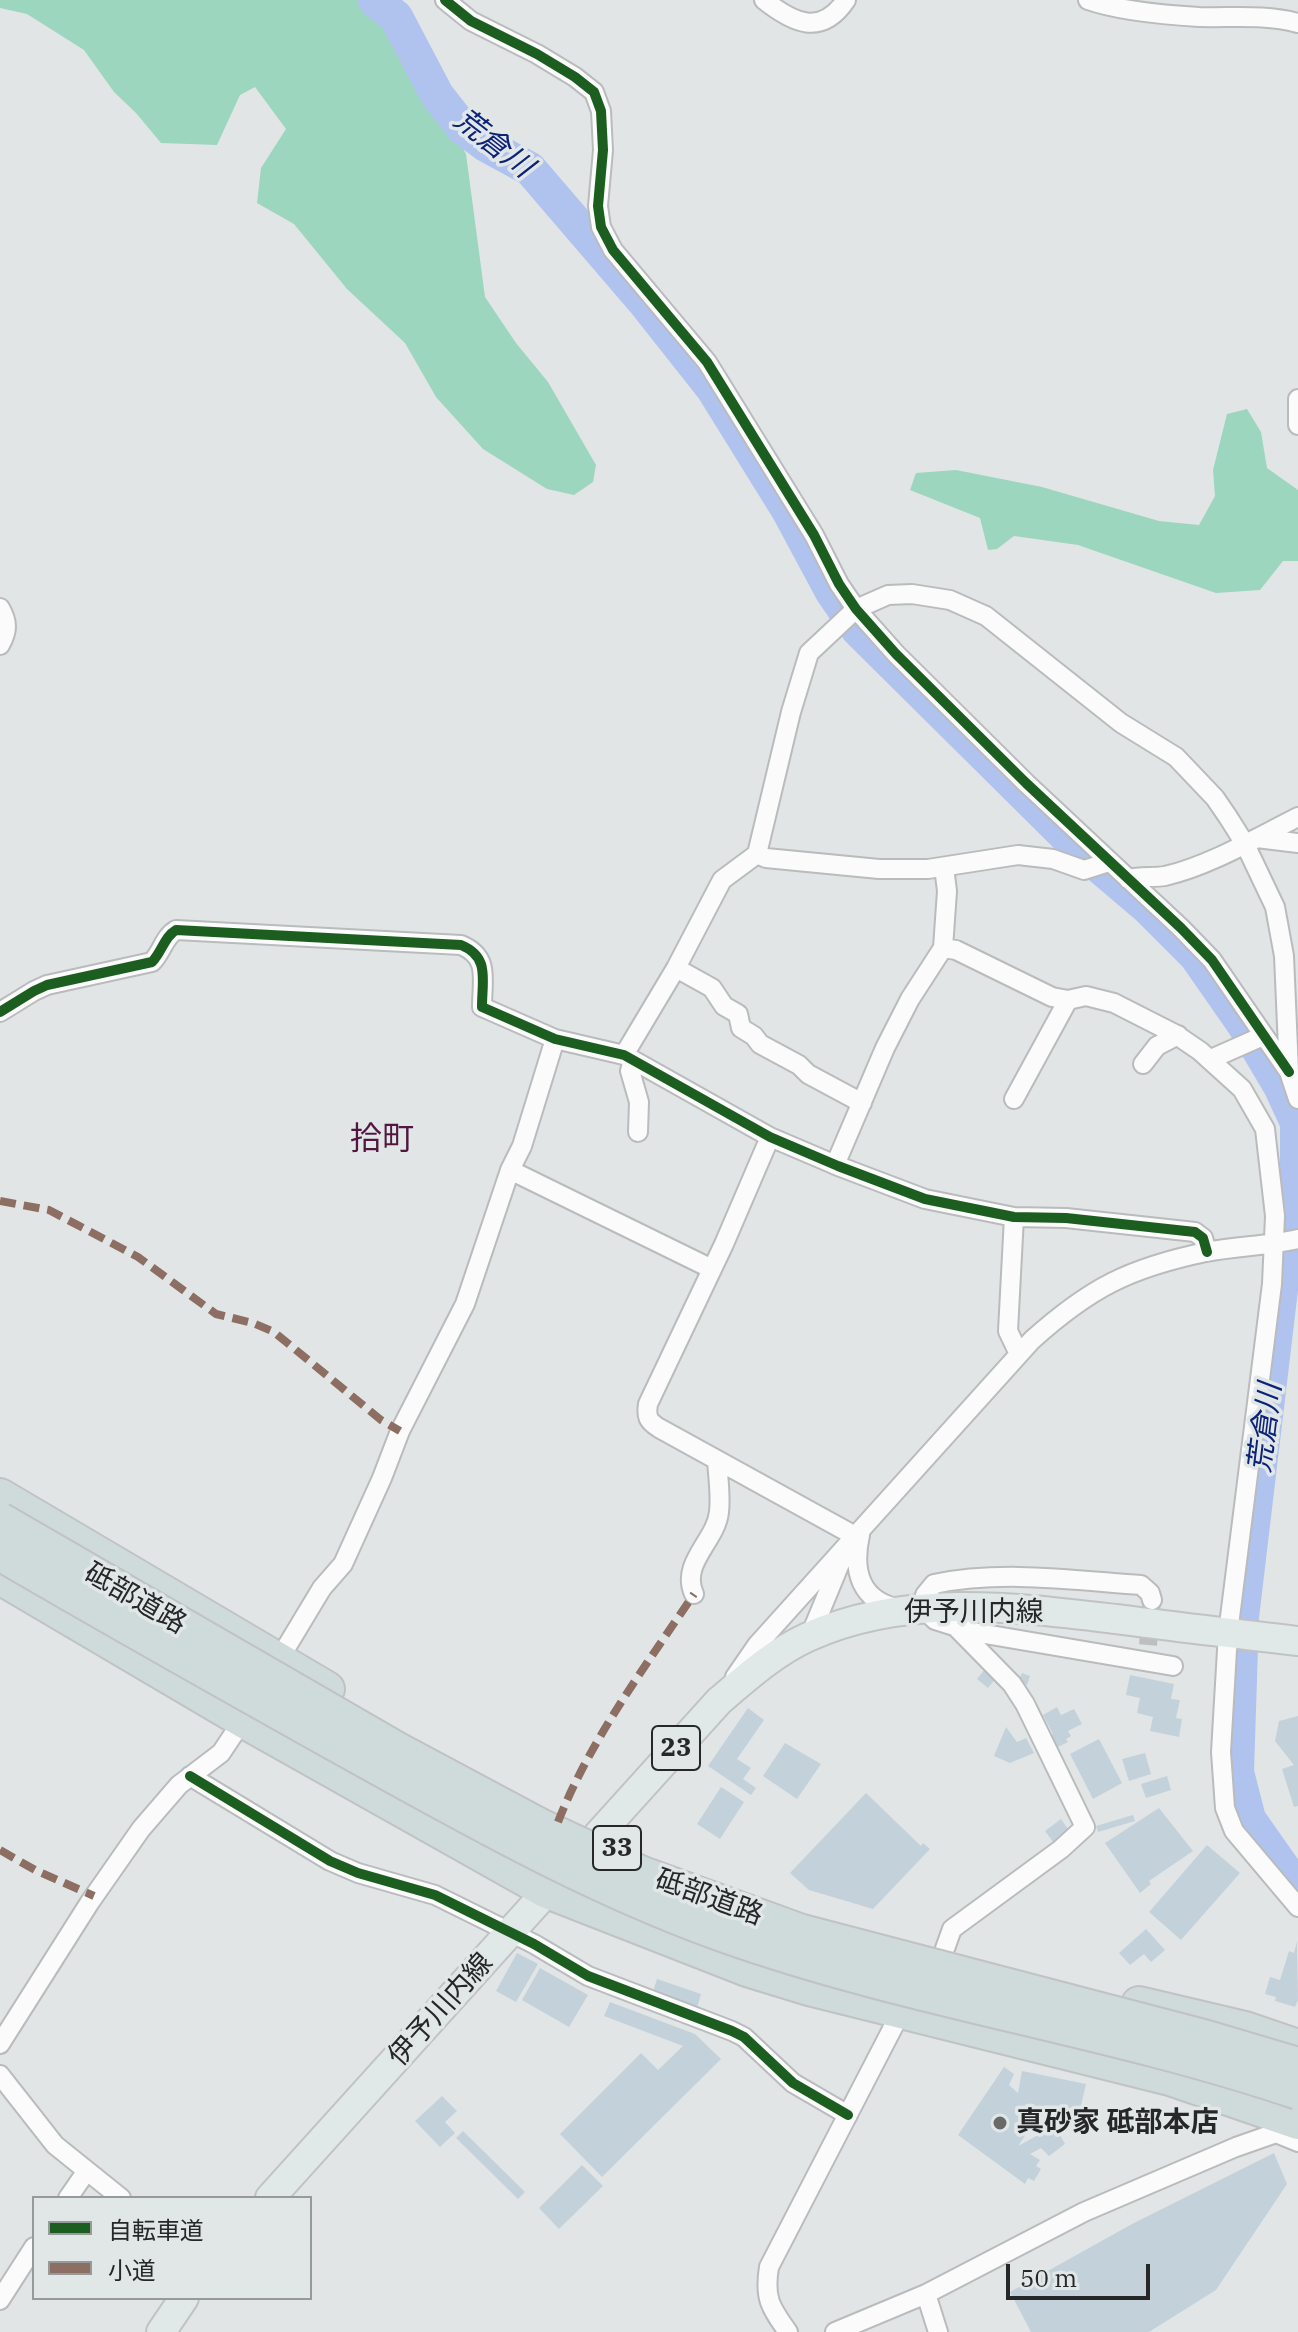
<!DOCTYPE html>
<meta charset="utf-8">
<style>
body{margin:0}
#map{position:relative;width:1298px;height:2332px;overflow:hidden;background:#e2e5e6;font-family:"IBM Plex Serif","Noto Sans JP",serif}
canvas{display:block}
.legend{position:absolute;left:32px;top:2196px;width:280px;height:104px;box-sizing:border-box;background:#e1e6e7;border:2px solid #969a9b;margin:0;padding:10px 14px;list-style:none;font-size:24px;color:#262728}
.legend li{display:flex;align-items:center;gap:16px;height:40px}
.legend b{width:40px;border:2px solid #969a9b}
.scale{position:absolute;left:1006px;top:2264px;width:144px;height:36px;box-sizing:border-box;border:4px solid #262728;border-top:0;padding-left:10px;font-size:24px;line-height:28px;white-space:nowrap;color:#262728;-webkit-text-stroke:6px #e1e6e7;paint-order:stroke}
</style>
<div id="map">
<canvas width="1298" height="2332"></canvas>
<ul class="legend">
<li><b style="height:10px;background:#1b5e20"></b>自転車道</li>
<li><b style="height:10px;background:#8d6e63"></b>小道</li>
</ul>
<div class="scale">50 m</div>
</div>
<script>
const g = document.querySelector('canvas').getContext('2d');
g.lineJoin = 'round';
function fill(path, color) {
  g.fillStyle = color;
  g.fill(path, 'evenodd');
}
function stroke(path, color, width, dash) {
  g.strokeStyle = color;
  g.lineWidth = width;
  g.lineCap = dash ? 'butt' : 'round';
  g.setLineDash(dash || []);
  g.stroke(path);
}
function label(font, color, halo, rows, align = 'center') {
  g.font = font + ' "IBM Plex Serif","Noto Sans JP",serif';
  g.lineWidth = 7;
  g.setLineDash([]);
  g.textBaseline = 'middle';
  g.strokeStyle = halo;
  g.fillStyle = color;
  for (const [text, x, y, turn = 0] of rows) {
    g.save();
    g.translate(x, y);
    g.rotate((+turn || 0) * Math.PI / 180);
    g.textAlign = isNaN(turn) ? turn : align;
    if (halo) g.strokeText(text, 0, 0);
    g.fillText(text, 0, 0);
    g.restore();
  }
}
const forest = new Path2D(`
 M0,0H370L424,78L466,154L485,297L516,343L548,382L596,465L593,482L574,495L547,489L483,449L436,397L405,343L347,289L294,224L257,203L261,168L286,129L255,87L240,95L217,145L161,143L136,113L114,92L84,50L27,14L0,8Z
 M1247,409L1261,432L1267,468L1298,490V561H1283L1260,590L1216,593L1078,545L1014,536L997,549L988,550L980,518L910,490L916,473L956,470L1042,487L1159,521L1199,525L1215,496L1213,470L1227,414Z`);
const river = new Path2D(`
 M375,0L396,17L437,95L463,128L486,145L530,169L645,303L713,389L788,510L832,592L858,630L1080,850L1147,907L1196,956L1244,1025L1280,1086L1297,1123V1182L1285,1256L1242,1617L1237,1772L1249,1819L1298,1889`);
const building = new Path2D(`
 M985,1669L996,1678L988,1688L977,1679Z
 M1022,1673L1030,1676L1027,1685L1018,1681Z
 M1130,1675L1174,1684L1171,1699L1180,1700L1176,1718L1182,1719L1179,1737L1150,1731L1153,1717L1137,1713L1140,1698L1126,1695Z
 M1057,1707L1061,1715L1074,1709L1082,1724L1068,1731L1071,1736L1066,1739L1068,1742L1054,1749L1048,1737L1053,1734L1043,1715Z
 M748,1708L764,1720L737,1759L751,1768L743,1779L756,1788L751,1795L708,1766Z
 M1298,1716V1806L1294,1807L1282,1769L1294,1765L1275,1741L1279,1721Z
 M1006,1727L1017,1742L1026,1738L1034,1753L1010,1763L994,1756Z
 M1099,1739L1122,1783L1093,1799L1070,1754Z
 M785,1743L821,1764L797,1799L763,1776Z
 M1145,1753L1151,1774L1129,1781L1122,1759Z
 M1167,1776L1171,1790L1146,1798L1141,1784Z
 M721,1787L744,1802L720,1839L697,1824Z
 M866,1793L921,1846L923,1843L930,1849L873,1909L809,1890L790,1873Z
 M1159,1808L1193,1851L1149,1881L1151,1884L1140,1893L1105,1843Z
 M1133,1815L1135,1821L1098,1832L1096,1826Z
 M1061,1819L1070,1832L1054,1843L1045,1831Z
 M1207,1845L1240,1873L1181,1940L1149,1912Z
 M1146,1929L1165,1950L1151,1962L1144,1954L1130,1965L1119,1953Z
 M1297,1941L1298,2000L1295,2007L1275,2001L1276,1997L1265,1994L1270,1977L1280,1980L1289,1951L1294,1953Z
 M517,1953L538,1964L516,2002L496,1991Z
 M540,1968L588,1995L569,2027L522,2000Z
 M657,1979L701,1994L697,2008L653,1992Z
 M610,2002L695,2034L721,2059L602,2177L560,2134L641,2053L658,2070L683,2046L604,2016Z
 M1004,2067L1014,2074L1009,2085L1018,2093L1022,2071L1086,2084L1080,2110L1084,2111L1080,2126L1058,2121L1059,2118L1039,2115L1018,2146L1055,2126L1065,2144L1049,2156L1041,2148L1030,2154L1040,2160L1036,2166L1041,2169L1034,2181L1028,2178L1025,2184L958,2135Z
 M442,2096L457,2111L445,2122L455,2133L440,2147L415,2121Z
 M463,2131L525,2192L518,2199L456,2138Z
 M1274,2153L1287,2184L1216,2290L1149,2332H1031L1010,2292L1132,2224Z
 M582,2165L603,2186L559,2229L539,2208Z`);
const streetTunnel = new Path2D(`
 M1148,1645L1152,1600`);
const street = new Path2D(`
 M445,0L471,21L537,54L575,77L594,92L601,111L603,150L598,206L601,227L613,250L707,362L814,535L839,584L856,609L896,654L1026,783L1181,928L1212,960L1289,1072
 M764,0C793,23 821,37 846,0
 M1088,0C1119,11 1165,15 1199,17C1233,18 1264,14 1298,23
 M1298,399V425
 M0,608C8,622 8,631 0,645
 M1257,838L1298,843
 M757,854L766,858L879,869H928L1018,855L1053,859L1084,870L1109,862
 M1128,879C1141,876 1153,878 1165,876C1209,866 1258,837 1298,817
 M943,948L956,950L1052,997L1068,1000L1086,996L1114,1003L1175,1034L1200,1051L1242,1089L1265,1129L1275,1216L1272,1284L1228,1633L1221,1752L1225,1808L1234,1831L1298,1907
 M676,968L712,988L724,1006L738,1014L741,1028L754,1036L760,1044L799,1065L808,1074L862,1103
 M0,1012L34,991L47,985L152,962C162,952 164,937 176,930L461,945C490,957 482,979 482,1007L555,1039L624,1055L770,1137L838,1166L925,1199L1014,1217L1066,1218L1195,1232L1203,1238L1207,1252
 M624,1055L676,968L722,880L757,854L791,712L809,653L856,609L888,595L912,594L950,600L986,616L1121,723L1176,757L1215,798L1228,817L1245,844L1275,907L1284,956L1289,1072L1298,1099
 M1211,1059L1263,1036
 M633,1060L630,1071L639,1102L638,1132
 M1143,1064L1157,1046L1178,1035
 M1014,1099L1068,1000
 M770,1137L724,1244L648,1404C646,1417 648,1421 659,1428L855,1536
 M835,1165L885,1048L910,999L943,948L947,891L944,867
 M510,1170L712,1269
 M1014,1217L1008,1331L1019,1354
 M860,1535C852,1571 860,1602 901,1609
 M694,1594C680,1563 716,1541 719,1512C721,1495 718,1477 717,1460
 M1152,1600L1150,1593L1141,1585C1072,1580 1001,1570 934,1584L925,1595L923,1608L935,1620L973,1632L1173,1666
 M810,1636L841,1561
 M278,1661L322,1588L343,1564L382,1478L400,1431L465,1304L510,1170L522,1146L555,1039
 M735,1677L757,1645L1032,1340C1090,1288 1129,1268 1206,1252C1236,1246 1268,1246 1298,1239
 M190,1776L330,1861L358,1873L435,1895L534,1944L588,1976L732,2031L744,2037L793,2083L848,2115
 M942,1957L952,1929L1061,1849L1085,1827L1025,1704L1012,1684L957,1628
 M0,2044L90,1902L141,1829L179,1785L221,1753L243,1720
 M0,2075L55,2145L121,2198
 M68,2198L86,2172
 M926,2294L938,2332
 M0,2300L34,2247
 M788,2332C770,2307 764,2298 769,2267L902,2010
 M835,2332L926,2294L1084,2212L1236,2147L1276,2133L1298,2142`);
const primary = new Path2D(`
 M270,2198L719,1701C747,1677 775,1652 808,1637C905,1593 1014,1607 1116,1619C1176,1627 1237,1634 1298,1641
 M161,2332L184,2298`);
const highway = new Path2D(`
 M0,1496L327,1689
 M0,1577L243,1720L545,1890L747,1969L809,1988L1170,2078L1298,2122
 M1139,2004L1245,2029L1298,2047`);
const highwayBridge = new Path2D(`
 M0,1520L396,1749L542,1827L640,1873L802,1932L1207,2038L1298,2065
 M0,1553C116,1621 234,1687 352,1753C478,1823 606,1895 742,1941C924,2003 1116,2030 1298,2092`);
const quiet = new Path2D(`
 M0,1201L49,1210L138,1257L216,1314L253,1323L274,1332L381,1420L400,1431
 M558,1822C590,1740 645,1667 694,1594
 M0,1850L35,1870L94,1896`);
const cycleway = new Path2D(`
 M445,0L471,21L537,54L575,77L594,92L601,111L603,150L598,206L601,227L613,250L707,362L814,535L839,584L856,609L896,654L1026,783L1181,928L1212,960L1289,1072
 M0,1012L34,991L47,985L152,962C162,952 164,937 176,930L461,945C490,957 482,979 482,1007L555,1039L624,1055L770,1137L838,1166L925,1199L1014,1217L1066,1218L1195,1232L1203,1238L1207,1252
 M190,1776L330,1861L358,1873L435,1895L534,1944L588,1976L732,2031L744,2037L793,2083L848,2115`);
const markers = [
 [1000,2123,8,"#686a6a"]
];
const shields = [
 [676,1748,48],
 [617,1848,48]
];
const shieldNames = [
 ["23",676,1748],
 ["33",617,1848]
];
const streetNames = [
 ["砥部道路",135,1599,30],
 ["伊予川内線",974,1613],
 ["砥部道路",709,1898,20],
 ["伊予川内線",441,2010,-48]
];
const poiNames = [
 ["真砂家 砥部本店",1016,2123]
];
const waterNames = [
 ["荒倉川",493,144,38],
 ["荒倉川",1266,1428,-83]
];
const quarterNames = [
 ["拾町",382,1140]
];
fill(forest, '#9cd6be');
stroke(river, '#b0c3ef', 34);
fill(building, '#c3d1db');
stroke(streetTunnel, '#bcbfc0', 18, [18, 9]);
stroke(street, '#b9bbbc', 22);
stroke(primary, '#c1c2c3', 32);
stroke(highway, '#c1c2c3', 38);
stroke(street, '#fbfbfb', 18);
stroke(primary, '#e0e8e8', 28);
stroke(highway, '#cedbda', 34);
stroke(highwayBridge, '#c1c2c3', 38, []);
stroke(highwayBridge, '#cedbda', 34);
stroke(quiet, '#8d6e63', 8, [16, 8]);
stroke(cycleway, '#1b5e20', 10);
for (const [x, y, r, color] of markers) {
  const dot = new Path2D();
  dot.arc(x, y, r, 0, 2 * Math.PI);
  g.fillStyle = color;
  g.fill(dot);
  stroke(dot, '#e1e6e7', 3);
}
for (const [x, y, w] of shields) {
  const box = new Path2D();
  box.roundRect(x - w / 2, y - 22, w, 44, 6);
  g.fillStyle = '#e1e6e7';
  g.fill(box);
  stroke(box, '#262728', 2);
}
label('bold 26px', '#262728', null, shieldNames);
label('28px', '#262728', '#e1e6e7', streetNames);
label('bold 28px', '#262728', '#e1e6e7', poiNames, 'left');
label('italic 30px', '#0c2379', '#e1e6e7', waterNames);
label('32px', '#51173f', '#e1e6e7', quarterNames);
</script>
